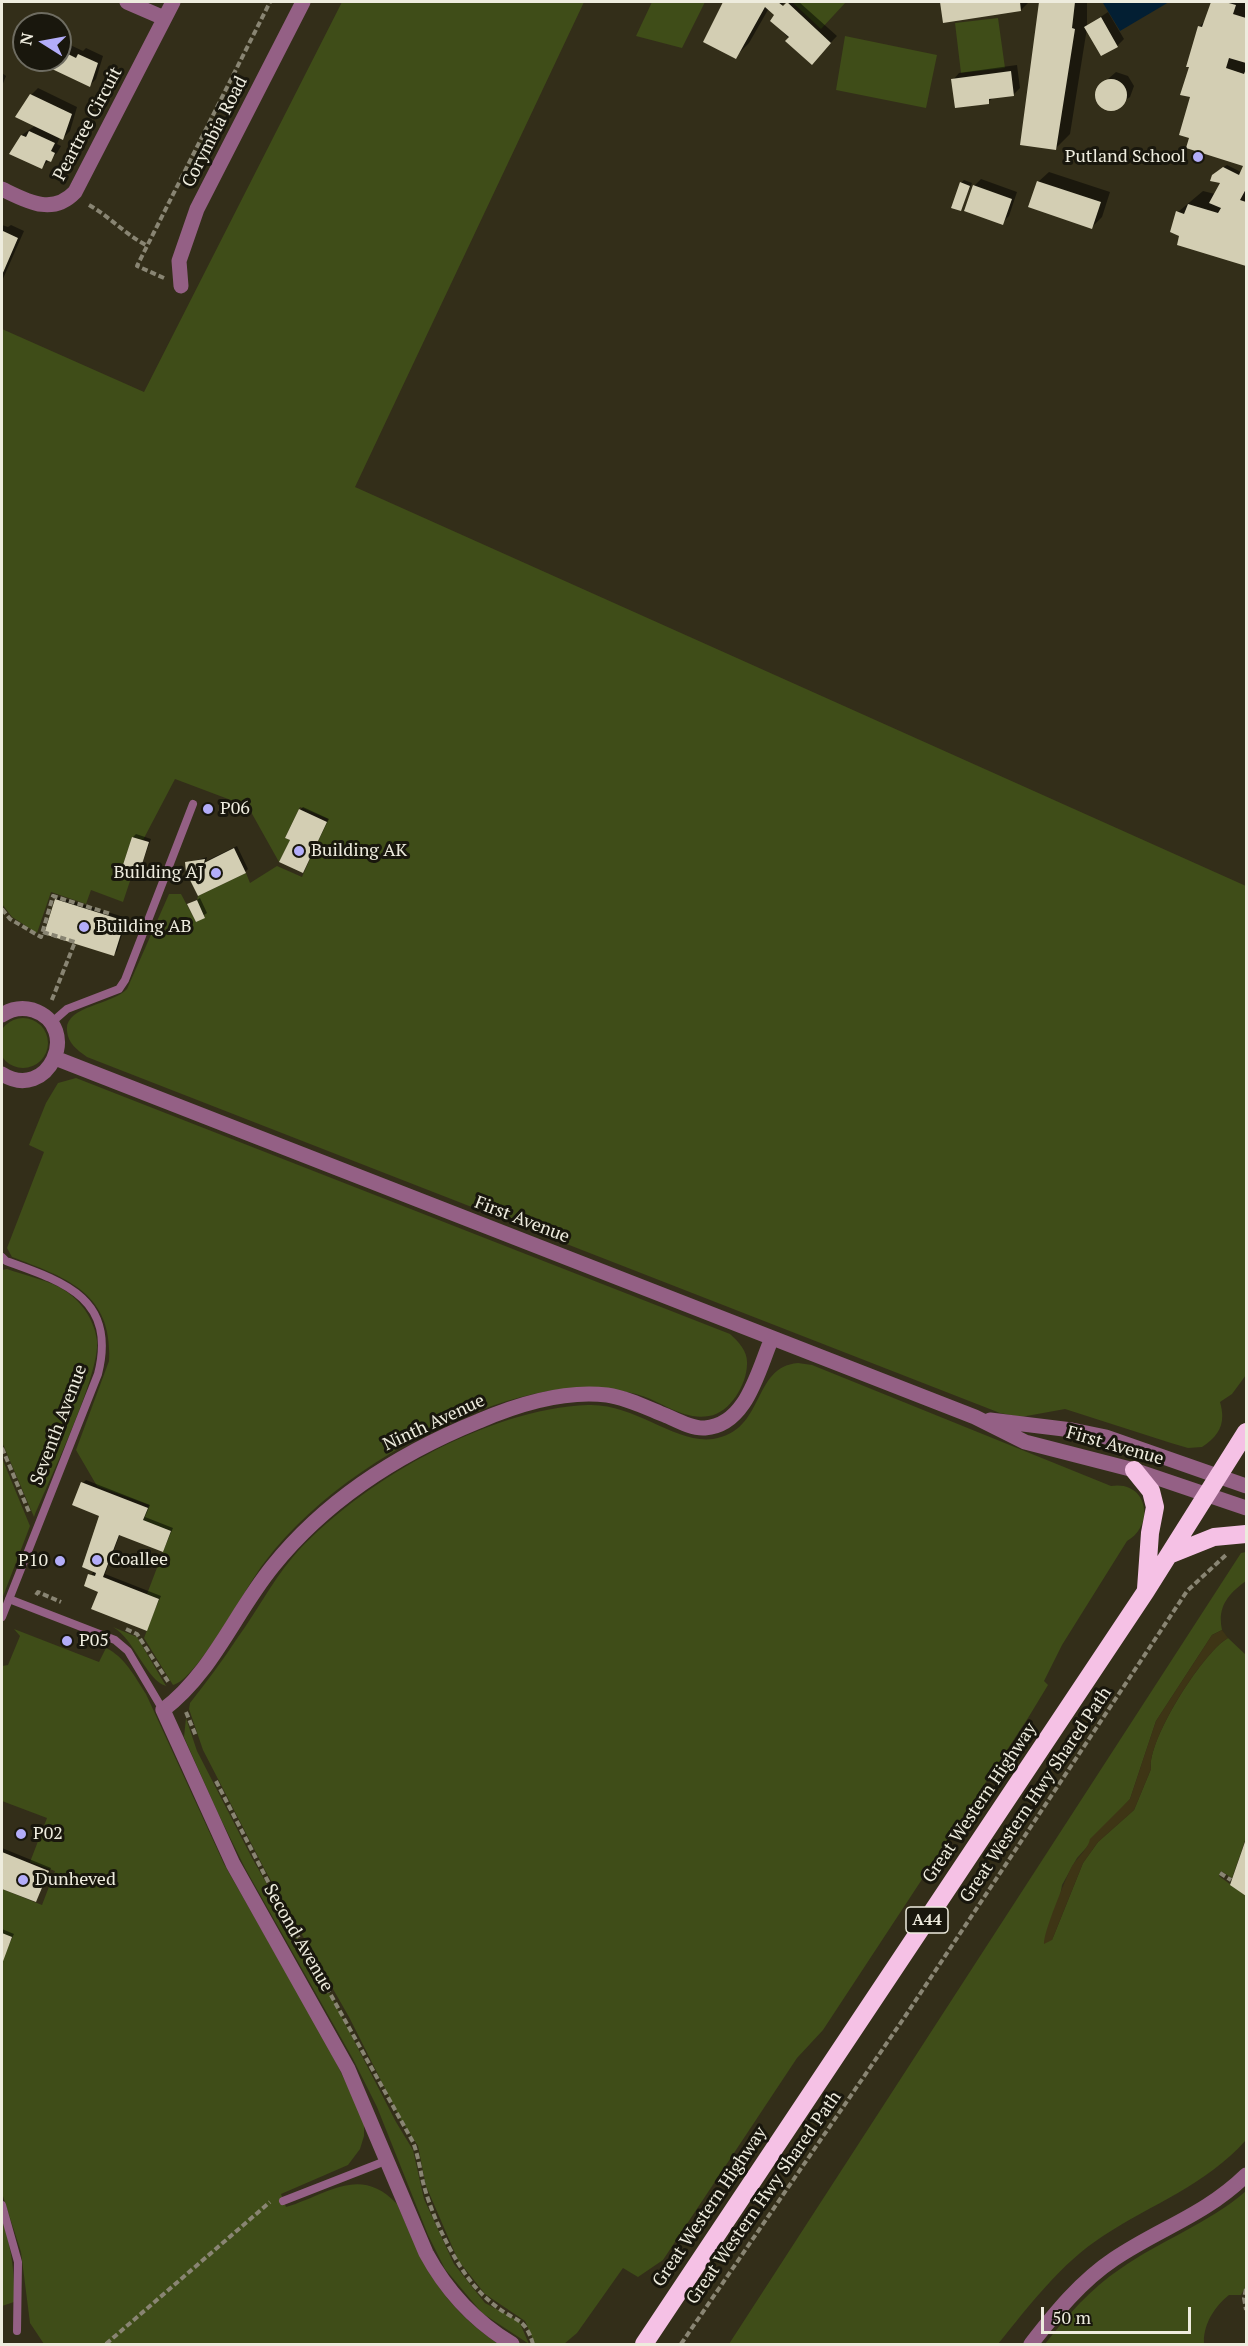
<!DOCTYPE html>
<style>
body{margin:0}
#map{position:relative;width:1248px;height:2346px;overflow:hidden;background:#332e19;font-family:"PT Serif",serif}
canvas{display:block}
.frame{position:absolute;inset:0;border:3px solid #eeecde;pointer-events:none}
.north{position:absolute;left:12px;top:12px;width:60px;height:60px;box-sizing:border-box;background:#19170d;border:2px solid #6e6c61;border-radius:50%;rotate:281deg;font-size:16px;font-weight:700;line-height:24px;text-align:center;color:#eeecde}
.north::after{content:'';display:block;margin:auto;width:21px;height:27px;background:#b3adf9;clip-path:polygon(50% 0,100% 100%,50% 72%,0 100%)}
.scale{position:absolute;left:1041px;top:2307px;width:150px;height:27px;box-sizing:border-box;border:3px solid #eeecde;border-top:0;padding-left:8px;font-size:18px;line-height:21px;white-space:nowrap;color:#eeecde;-webkit-text-stroke:4px #19170d;paint-order:stroke}
</style>
<div id="map">
<canvas width="1248" height="2346"></canvas>
<div class="frame"></div>
<div class="north">N</div>
<div class="scale">50 m</div>
</div>
<script>
const g = document.querySelector('canvas').getContext('2d');
g.lineJoin = 'round';
function fill(path, color) {
  g.fillStyle = color;
  g.fill(path, 'evenodd');
}
function stroke(path, color, width, dash) {
  g.strokeStyle = color;
  g.lineWidth = width;
  g.lineCap = dash ? 'butt' : 'round';
  g.setLineDash(dash || []);
  g.stroke(path);
}
function label(font, color, halo, rows, align = 'center') {
  g.font = font + ' "PT Serif",serif';
  g.lineWidth = 6;
  g.setLineDash([]);
  g.textBaseline = 'middle';
  g.strokeStyle = halo;
  g.fillStyle = color;
  for (const [text, x, y, turn = 0] of rows) {
    g.save();
    g.translate(x, y);
    g.rotate((+turn || 0) * Math.PI / 180);
    g.textAlign = isNaN(turn) ? turn : align;
    if (halo) g.strokeText(text, 0, 0);
    g.fillText(text, 0, 0);
    g.restore();
  }
}
const green = new Path2D(`
 M342,2H584L355,487L1246,886V1375L1232,1394L1220,1402C1226,1423 1220,1435 1202,1447L1188,1448L1171,1443L1065,1409L1021,1417L1000,1413L87,1057C77,1050 68,1043 67,1031C64,1006 112,1005 127,989L169,894H181L196,922L205,917L197,900L198,896L246,873L250,883L277,866L302,877L328,819L300,807L285,838L290,840L279,862L251,812L252,808L175,779L143,840L132,837L121,871L132,875L123,902L91,890L86,904L51,892L37,933L12,917L2,904V329L144,392Z
 M652,2H705L682,48L636,36Z
 M792,2H846L821,29Z
 M998,18L1005,68L961,73L955,23Z
 M845,36L937,55L926,108L836,90Z
 M-2 1043a25 25 0 1 1 50 0a25 25 0 1 1-50 0Z
 M76,1078L730,1334C739,1342 748,1352 747,1364C747,1384 730,1413 709,1416C683,1421 660,1400 636,1394C582,1380 532,1391 481,1410C399,1441 317,1493 264,1563C246,1586 197,1680 173,1685L144,1638L159,1599L147,1594L171,1531L143,1520L149,1505L97,1486L76,1450L109,1361C113,1293 67,1278 12,1257L7,1248L44,1152L29,1145L46,1103L58,1083Z
 M7,1269C26,1276 50,1280 67,1292C83,1303 95,1322 97,1341C100,1375 49,1480 34,1517L2,1442V1270Z
 M798,1363L812,1365L1111,1486C1147,1480 1156,1524 1127,1541L1062,1645L1044,1681L1048,1685L1028,1718L823,2030L797,2058L663,2260L638,2277L623,2268L577,2333L564,2344H535L525,2321L485,2294L458,2260L426,2186L418,2146L401,2120L349,2017L265,1870L203,1750L189,1709L190,1703C207,1681 223,1660 238,1637C257,1611 271,1583 292,1558C356,1484 488,1408 588,1405C635,1403 675,1444 713,1439C766,1431 751,1367 798,1363Z
 M2,1458L30,1526L2,1599Z
 M1246,1552V1581C1228,1594 1217,1607 1222,1630L1212,1635L1156,1721L1130,1799L1077,1858L1062,1885L1052,1940L1083,1863L1098,1842L1134,1810L1151,1769C1147,1740 1204,1651 1228,1638L1246,1655V1838L1232,1878L1221,1871L1219,1876L1246,1896V2140C1206,2185 1152,2204 1103,2236C1060,2264 1030,2305 998,2344H729L1241,1553Z
 M113,1627L137,1637L166,1686C146,1680 135,1640 113,1627Z
 M14,1629L99,1662L106,1648C125,1657 135,1677 146,1694L224,1864L329,2048L364,2120V2136L360,2149L348,2165L281,2194L286,2207C327,2195 360,2164 397,2204C424,2266 440,2304 498,2344H44L30,2323L21,2252L2,2193V1960L12,1937L2,1933V1889L42,1905L55,1871L30,1862L47,1818L2,1801V1666L8,1665L20,1636Z
 M186,1718L197,1751L252,1858L331,1996L396,2122L413,2150L424,2199L454,2264L485,2303L519,2321L529,2344L482,2313L445,2269L428,2235L377,2107L353,2059L245,1868L217,1811L184,1737Z
 M1246,2191V2286L1241,2295H1229C1214,2307 1203,2325 1204,2344H1045C1067,2316 1090,2289 1120,2269C1161,2240 1208,2224 1246,2191Z
 M2,2217C11,2248 15,2270 14,2302L2,2306Z`);
const sand = new Path2D(`
 M1222,1630L1228,1638C1204,1651 1147,1740 1151,1769L1134,1810L1098,1842L1083,1863L1052,1940L1044,1944C1043,1933 1066,1878 1072,1866C1078,1857 1088,1849 1090,1839L1130,1799L1156,1721L1212,1635Z`);
const water = new Path2D(`
 M1105,2H1169L1120,31L1103,3Z`);
const shadow = new Path2D(`
 M724,2H783L784,3L774,13L769,8L749,43L735,57L705,41Z
 M790,2H799L837,36L812,62L772,21Z
 M941,2H1029L1021,10L944,21Z
 M1040,2H1087V26L1108,12L1124,39L1117,46L1087,28L1070,134L1056,148L1022,144Z
 M1214,2H1246V265L1178,244L1181,235L1178,212L1203,191L1215,194L1222,181L1216,172L1227,165L1241,172L1246,165L1191,137L1199,27L1207,19Z
 M68,44L83,51L86,48L103,56L96,79L90,85L57,60H60L61,51Z
 M1017,65L1020,88L1014,94L994,97L988,102L953,80L959,73Z
 M1116,72L1128,76L1134,86L1130,97L1112,109L1100,106L1097,97L1100,86Z
 M2,73L6,76L2,86Z
 M38,88L77,107L70,131L63,138L60,137L57,144L61,146L57,153L42,167L22,135L36,125L31,95Z
 M1049,172L1110,192L1102,217L1092,227L1038,182Z
 M981,179L1017,192L1009,216L1002,223L974,186Z
 M964,180L972,183L960,210L961,183Z
 M2,225L8,227L11,225L24,231L2,281Z
 M303,807L329,819L303,872L300,810Z
 M136,834L151,839L138,875L133,837Z
 M237,846L248,869L245,872L187,863L207,857L206,861Z
 M59,897L127,918L117,951L114,954L56,900Z
 M200,898L207,913L197,920L189,905Z
 M86,1480L150,1505L145,1517L173,1528L163,1551L120,1534L105,1574L161,1596L146,1629L100,1591L86,1586L94,1570L101,1515L83,1483Z
 M1246,1842V1894L1232,1884Z
 M2,1848L51,1868L36,1901L2,1887Z
 M2,1929L14,1934L2,1959Z`);
const building = new Path2D(`
 M723,2H778L783,6L787,2L831,43L812,65L785,41L789,37L770,21L774,15L765,7L736,59L703,42Z
 M940,2H1020L1021,11L943,23Z
 M1039,2H1075L1072,28L1075,29L1056,150L1020,145Z
 M1211,2H1225L1236,5L1233,14L1246,18V63L1229,58L1226,68L1244,74L1246,69V189L1240,200L1246,202V266L1177,245L1179,236L1170,232L1176,211L1184,214L1188,204L1218,213L1221,208L1209,203L1220,183L1210,181L1212,175L1223,167L1239,175L1243,166L1186,148L1189,138L1179,135L1190,97L1180,95L1189,67H1186L1198,26L1202,27Z
 M1101,17L1118,47L1101,56L1084,27Z
 M60,50L76,58L78,54L98,63L90,87L52,69L56,60H60Z
 M1011,71L1014,96L989,99V104L955,108L951,79Z
 M1095 95a16 16 0 1 1 32 0a16 16 0 1 1-32 0Z
 M30,94L72,114L63,140L15,117Z
 M29,131L55,143L51,151L55,153L51,162L46,160L42,169L9,154L21,135L26,137Z
 M1037,181L1101,202L1092,229L1028,207Z
 M960,182L970,186L961,211L951,208Z
 M973,185L1012,199L1003,225L964,211Z
 M3,231L18,238L2,275V234Z
 M299,809L327,822L303,873L279,862L290,840L285,838Z
 M132,837L149,842L138,877L121,871Z
 M234,848L246,873L198,896L186,872L185,862L205,859L204,863Z
 M55,899L125,921L114,956L44,934Z
 M197,900L205,918L196,922L187,904Z
 M81,1482L148,1508L143,1520L171,1531L163,1552L119,1535L103,1577L159,1599L147,1631L91,1609L98,1592L84,1586L88,1574L95,1576L96,1573L82,1567L99,1516L72,1505Z
 M1246,1839V1896L1230,1885Z
 M2,1852L49,1871L36,1902L2,1889Z
 M2,1933L12,1937L2,1964Z`);
const path = new Path2D(`
 M89,205C110,217 125,234 146,245
 M164,278L137,266L270,2
 M2,909L10,919L41,937L53,896L111,914
 M43,932L75,942L51,1002
 M2,1448L29,1512
 M36,1595L38,1592L61,1602
 M126,1629L137,1634L169,1683
 M186,1712L196,1736
 M216,1781L275,1895L413,2142C418,2155 420,2169 423,2182C430,2210 445,2242 460,2266C470,2282 482,2296 497,2307C516,2322 525,2317 533,2344
 M1220,1873L1231,1880
 M1246,2289L1244,2298L1246,2310
 M106,2344L270,2202
 M681,2344L906,2015L1187,1591L1227,1554`);
const lane = new Path2D(`
 M51,1023L67,1009L119,989L125,980L193,804
 M2,1257L6,1261C65,1282 117,1299 98,1374L2,1617
 M9,1599L115,1640L128,1651L163,1710
 M283,2201L388,2160
 M2,2205L18,2262L17,2331`);
const street = new Path2D(`
 M127,2L164,18
 M2,189C27,201 52,216 75,192L173,2
 M181,286L179,261L197,209L303,2
 M2,1015C11,1009 22,1007 33,1010C83,1027 48,1103 2,1074
 M55,1058L975,1417L1025,1442L1134,1470L1246,1508
 M990,1420L1072,1430L1106,1437L1246,1486
 M512,2344C474,2321 447,2292 426,2253L348,2069L233,1864L163,1710C213,1672 234,1614 273,1566C327,1499 400,1453 479,1421C516,1405 565,1390 607,1395C628,1398 647,1408 667,1416C678,1421 693,1429 705,1428C747,1425 758,1370 772,1338
 M1031,2344C1055,2313 1081,2281 1114,2259C1160,2228 1205,2215 1246,2175`);
const highway = new Path2D(`
 M1134,1470L1151,1491L1155,1507L1150,1533L1146,1589
 M1169,1555L1214,1537L1246,1534
 M644,2344L1146,1591L1246,1432`);
const markers = [
 [1198,157,6,"#b3adf9"],
 [208,809,6,"#b3adf9"],
 [299,851,6,"#b3adf9"],
 [216,873,6,"#b3adf9"],
 [84,927,6,"#b3adf9"],
 [97,1560,6,"#b3adf9"],
 [60,1561,6,"#b3adf9"],
 [67,1641,6,"#b3adf9"],
 [21,1834,6,"#b3adf9"],
 [23,1880,6,"#b3adf9"]
];
const shields = [
 [927,1920,42]
];
const shieldNames = [
 ["A44",927,1920]
];
const streetNames = [
 ["Peartree Circuit",88,124,-62],
 ["Corymbia Road",215,132,-63],
 ["First Avenue",522,1220,21],
 ["Ninth Avenue",434,1423,-25],
 ["Seventh Avenue",59,1425,-69],
 ["First Avenue",1115,1446,16],
 ["Great Western Hwy Shared Path",1036,1795,-56],
 ["Great Western Highway",980,1803,-56],
 ["Second Avenue",298,1938,60],
 ["Great Western Hwy Shared Path",764,2198,-55],
 ["Great Western Highway",710,2207,-56]
];
const poiNames = [
 ["Putland School",1186,157,"right"],
 ["P06",220,809],
 ["Building AK",311,851],
 ["Building AJ",204,873,"right"],
 ["Building AB",96,927],
 ["Coallee",109,1560],
 ["P10",48,1561,"right"],
 ["P05",79,1641],
 ["P02",33,1834],
 ["Dunheved",35,1880]
];
fill(green, '#3f4d18');
fill(sand, '#3e3515');
fill(water, '#031f33');
fill(shadow, '#0007');
fill(building, '#d3ceb3');
stroke(path, '#898573', 4, [6, 3]);
stroke(lane, '#946085', 8);
stroke(street, '#946085', 15);
stroke(highway, '#f5c1e5', 18);
for (const [x, y, r, color] of markers) {
  const dot = new Path2D();
  dot.arc(x, y, r, 0, 2 * Math.PI);
  g.fillStyle = color;
  g.fill(dot);
  stroke(dot, '#19170d', 2);
}
for (const [x, y, w] of shields) {
  const box = new Path2D();
  box.roundRect(x - w / 2, y - 13, w, 26, 4.5);
  g.fillStyle = '#19170d';
  g.fill(box);
  stroke(box, '#eeecde', 1.5);
}
label('bold 16px', '#eeecde', null, shieldNames);
label('18px', '#eeecde', '#19170d', streetNames);
label('18px', '#eeecde', '#19170d', poiNames, 'left');
</script>
